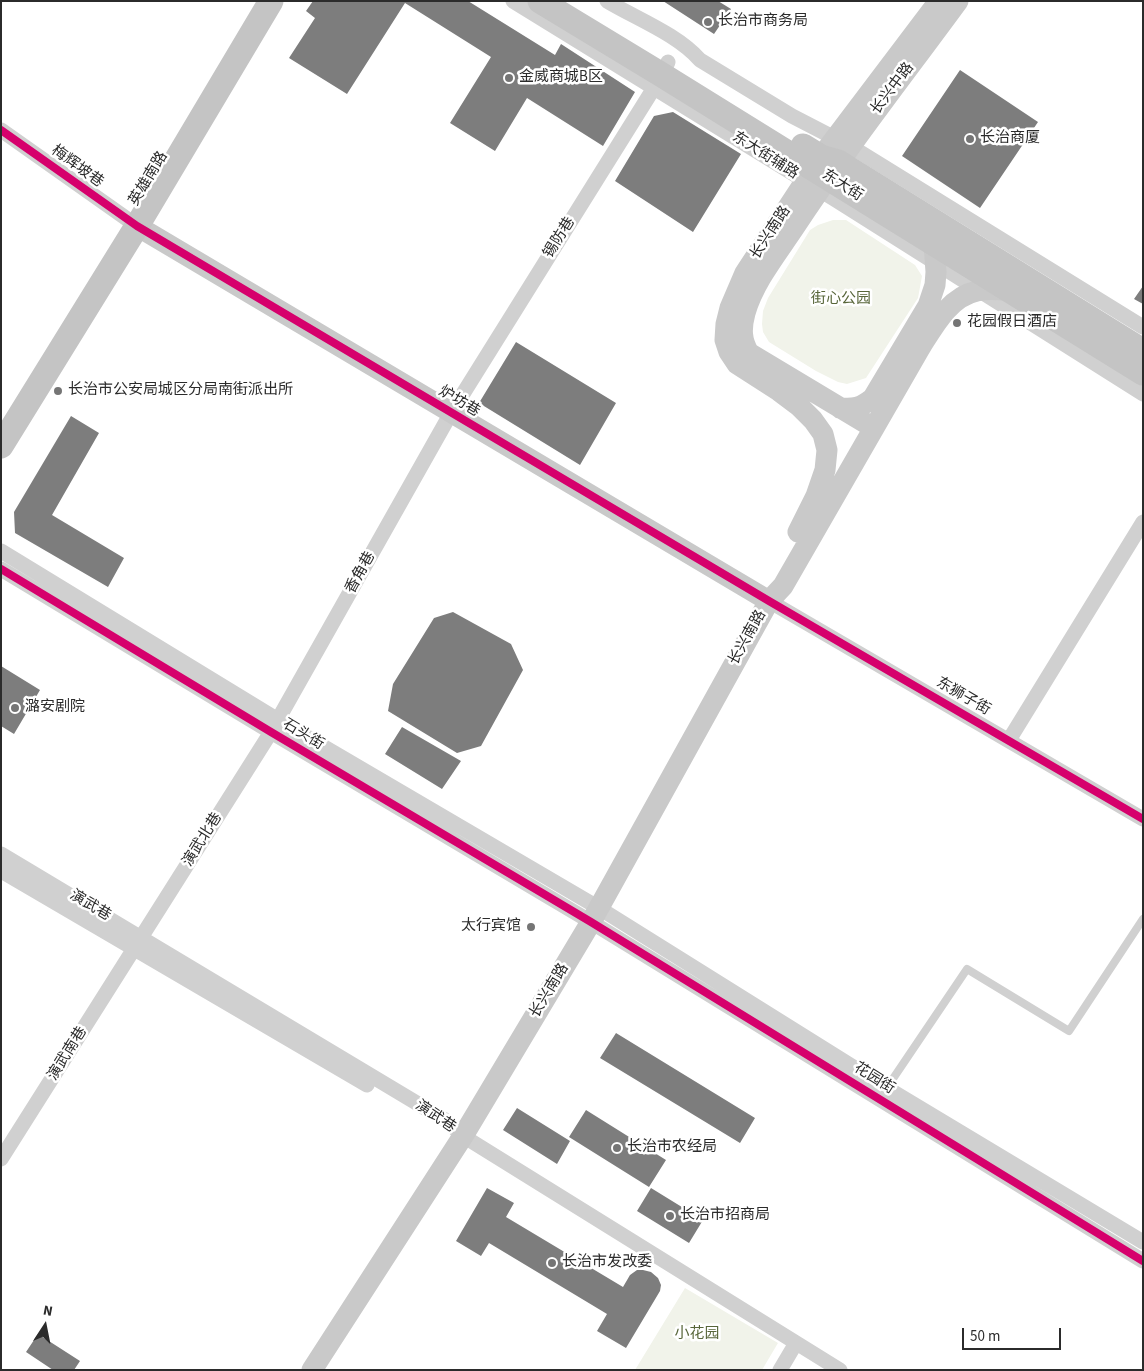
<!DOCTYPE html>
<meta charset="utf-8">
<style>
body{margin:0}
#map{position:relative;width:1144px;height:1371px;overflow:hidden;background:#fff;font-family:"Source Sans 3",sans-serif}
canvas{display:block}
.frame{position:absolute;inset:0;border:2px solid #2b2b2b;pointer-events:none}
.north{position:absolute;left:20px;top:1301px;width:50px;height:50px;-webkit-text-stroke:4px #fff;paint-order:stroke;rotate:11deg;font-size:14px;font-weight:700;line-height:20px;text-align:center;color:#2b2b2b}
.north::after{content:'';display:block;margin:auto;width:18px;height:22px;background:#2b2b2b;clip-path:polygon(50% 0,100% 100%,50% 72%,0 100%)}
.scale{position:absolute;left:962px;top:1328px;width:99px;height:22px;box-sizing:border-box;border:2px solid #2b2b2b;border-top:0;padding-left:6px;font-size:15px;line-height:18px;white-space:nowrap;color:#2b2b2b;-webkit-text-stroke:4px #fff;paint-order:stroke}
</style>
<div id="map">
<canvas width="1144" height="1371"></canvas>
<div class="frame"></div>
<div class="north">N</div>
<div class="scale">50 m</div>
</div>
<script>
const g = document.querySelector('canvas').getContext('2d');
g.lineJoin = 'round';
function fill(path, color) {
  g.fillStyle = color;
  g.fill(path, 'evenodd');
}
function stroke(path, color, width, dash) {
  g.strokeStyle = color;
  g.lineWidth = width;
  g.lineCap = dash ? 'butt' : 'round';
  g.setLineDash(dash || []);
  g.stroke(path);
}
function label(font, color, halo, rows, align = 'center') {
  g.font = font + ' "Source Sans 3","Noto Sans SC",sans-serif';
  g.lineWidth = 5;
  g.setLineDash([]);
  g.textBaseline = 'middle';
  g.strokeStyle = halo;
  g.fillStyle = color;
  for (const [text, x, y, turn = 0] of rows) {
    g.save();
    g.translate(x, y);
    g.rotate((+turn || 0) * Math.PI / 180);
    g.textAlign = isNaN(turn) ? turn : align;
    if (halo) g.strokeText(text, 0, 0);
    g.fillText(text, 0, 0);
    g.restore();
  }
}
const green = new Path2D(`
 M833,220H846L915,265L922,276L918,298L866,378L847,384L838,382L816,371L769,342L763,332L762,324L763,311L768,298L810,230L818,225Z
 M685,1288L778,1343L762,1370H635Z`);
const building = new Path2D(`
 M313,1H468L555,55L561,44L635,92L603,146L527,98L495,151L450,123L491,57L405,3L347,94L289,58L315,18L306,11Z
 M663,1H718L731,9L714,34Z
 M960,70L1038,122L980,208L902,156Z
 M673,112L741,154L693,232L615,181L654,116Z
 M1143,286V304L1134,299Z
 M516,342L616,403L580,465L479,403Z
 M71,416L99,433L52,515L124,558L108,587L15,533L14,512Z
 M453,612L511,644L523,670L481,746L457,753L388,711L393,684L434,618Z
 M1,666L40,690L14,734L1,726Z
 M402,727L461,761L442,789L385,754Z
 M616,1033L755,1118L740,1143L600,1058Z
 M517,1108L570,1141L557,1164L503,1130Z
 M586,1110L666,1160L649,1187L569,1137Z
 M487,1188L514,1203L506,1217L623,1287L630,1275L637,1270H643L651,1272L658,1278L661,1285L660,1291L626,1348L597,1331L607,1314L489,1243L481,1256L456,1241Z
 M651,1188L703,1220L689,1243L637,1211Z
 M38,1334L80,1361L74,1370H53L26,1352Z`);
const lane = new Path2D(`
 M886,1089L967,969L1069,1031L1143,919`);
const street = new Path2D(`
 M513,1L836,200L1143,394
 M607,1C637,19 677,34 700,60L792,116L850,146L1143,327
 M1,130L137,226
 M1,551L278,720L599,908L887,1088L1143,1242
 M1,569L271,732L591,922L1143,1261
 M769,601L1143,819
 M1009,740L1143,522
 M1,854L445,1120L463,1136L840,1370
 M1,871L367,1085
 M1,1159L271,732L451,413L662,75L668,62
 M780,1370L796,1343`);
const secondary = new Path2D(`
 M137,226L769,601
 M840,408C855,409 860,408 873,398L928,306L935,285L936,272L934,243
 M874,428L749,353C741,340 741,328 745,313C754,282 776,255 794,228C845,150 903,76 958,1
 M798,532L816,496L825,470L827,450L823,434L813,420L799,406L779,391L737,364L729,352L725,340L726,324L730,308L745,273L821,157L939,1
 M312,1370L463,1136L591,922L769,601L783,586L920,348C934,326 949,297 977,291C987,288 998,290 1008,290`);
const primary = new Path2D(`
 M540,1L662,75L1143,373
 M803,146L821,157L838,162L1143,351
 M1,446L137,226L271,1`);
const cycleway = new Path2D(`
 M1,130L137,226L769,601L1143,819
 M1,569L271,732L591,922L1143,1261`);
const markers = [
 [708,22,5,"#757575"],
 [509,78,5,"#757575"],
 [970,139,5,"#757575"],
 [957,323,5,"#757575"],
 [58,391,5,"#757575"],
 [15,708,5,"#757575"],
 [531,927,5,"#757575"],
 [617,1148,5,"#757575"],
 [670,1216,5,"#757575"],
 [552,1263,5,"#757575"]
];
const poiNames = [
 ["长治市商务局",718,22],
 ["金威商城B区",519,78],
 ["长治商厦",980,139],
 ["花园假日酒店",967,323],
 ["长治市公安局城区分局南街派出所",68,391],
 ["潞安剧院",25,708],
 ["太行宾馆",521,927,"right"],
 ["长治市农经局",627,1148],
 ["长治市招商局",680,1216],
 ["长治市发改委",562,1263]
];
const streetNames = [
 ["长兴中路",893,89,-53],
 ["东大街辅路",765,156,32],
 ["梅辉坡巷",77,167,36],
 ["英雄南路",149,179,-59],
 ["东大街",842,186,32],
 ["长兴南路",771,233,-57],
 ["锡防巷",560,238,-58],
 ["炉坊巷",459,402,31],
 ["香角巷",361,573,-61],
 ["长兴南路",748,638,-61],
 ["东狮子街",963,697,30],
 ["石头街",303,735,31],
 ["演武北巷",203,840,-58],
 ["演武巷",90,906,31],
 ["长兴南路",550,991,-59],
 ["演武南巷",68,1054,-58],
 ["花园街",874,1079,32],
 ["演武巷",435,1117,34]
];
const parkNames = [
 ["街心公园",841,300],
 ["小花园",697,1335]
];
fill(green, '#f1f3ea');
fill(building, '#7d7d7d');
stroke(lane, '#d0d0d0', 8);
stroke(street, '#d0d0d0', 15);
stroke(secondary, '#c9c9c9', 21);
stroke(primary, '#c4c4c4', 25);
stroke(cycleway, '#d6006c', 8);
for (const [x, y, r, color] of markers) {
  const dot = new Path2D();
  dot.arc(x, y, r, 0, 2 * Math.PI);
  g.fillStyle = color;
  g.fill(dot);
  stroke(dot, '#fff', 2);
}
label('15px', '#2b2b2b', '#fff', poiNames, 'left');
label('15px', '#2b2b2b', '#fff', streetNames);
label('15px', '#58663a', '#fff', parkNames);
</script>
